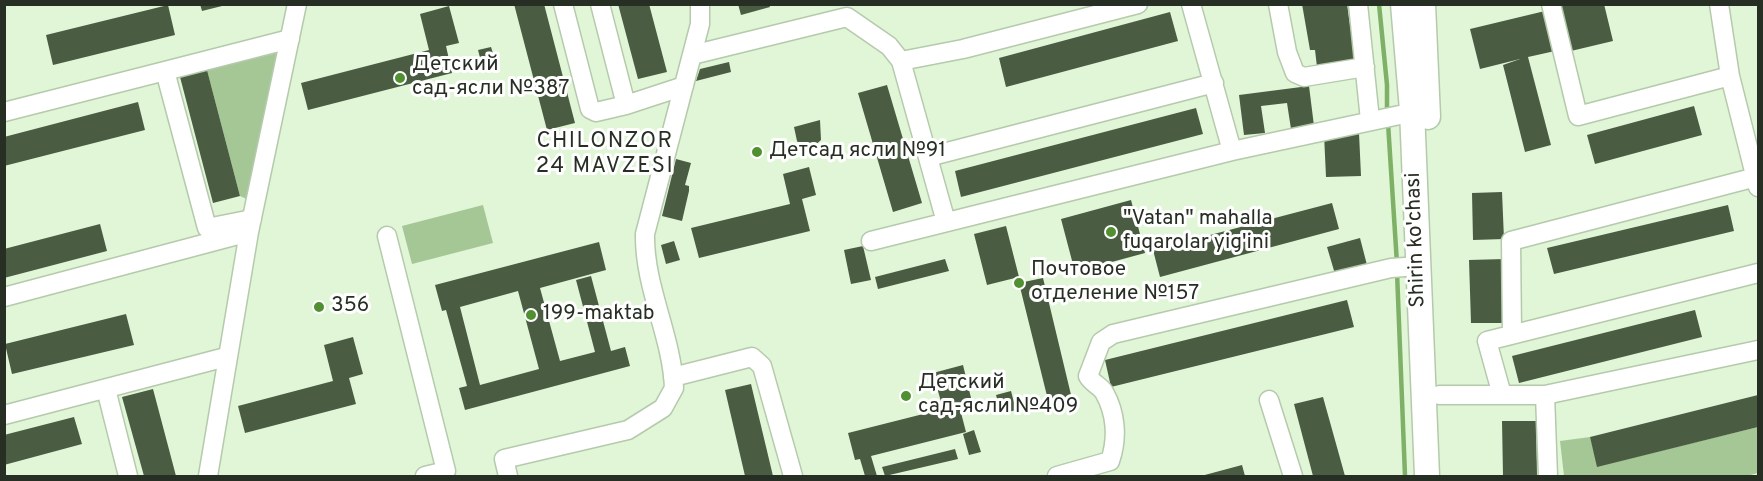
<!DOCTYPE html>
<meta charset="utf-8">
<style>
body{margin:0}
#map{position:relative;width:1763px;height:481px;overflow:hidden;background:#e0f6d7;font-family:Overpass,sans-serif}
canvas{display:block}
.frame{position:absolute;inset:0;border:6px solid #272f24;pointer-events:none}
</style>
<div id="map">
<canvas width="1763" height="481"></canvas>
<div class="frame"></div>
</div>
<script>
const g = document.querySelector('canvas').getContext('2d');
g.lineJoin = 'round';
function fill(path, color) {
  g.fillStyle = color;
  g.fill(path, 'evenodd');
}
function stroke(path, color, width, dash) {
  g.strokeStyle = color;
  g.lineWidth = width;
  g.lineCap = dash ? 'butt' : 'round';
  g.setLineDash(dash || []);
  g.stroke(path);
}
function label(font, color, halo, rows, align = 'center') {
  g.font = font + ' Overpass,sans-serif';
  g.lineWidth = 6;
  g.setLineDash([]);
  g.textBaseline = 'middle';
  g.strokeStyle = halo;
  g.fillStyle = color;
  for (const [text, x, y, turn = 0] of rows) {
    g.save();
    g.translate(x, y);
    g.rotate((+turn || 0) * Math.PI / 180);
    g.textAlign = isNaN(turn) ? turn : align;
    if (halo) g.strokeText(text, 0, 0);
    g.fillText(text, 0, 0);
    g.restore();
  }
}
const green = new Path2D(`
 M277,53L251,201L240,196L207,70Z
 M483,205L493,243L412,264L402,226Z
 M1758,427V473L1747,476H1564L1560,441L1590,437L1598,466Z`);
const stream = new Path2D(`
 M1379,4L1387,85V114
 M1388,123L1397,264
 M1397,272L1405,476`);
const building = new Path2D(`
 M200,4H226V5L202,11Z
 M514,4H544L575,123L547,130Z
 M618,4H649L667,72L638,79Z
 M738,4H769L770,7L741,15Z
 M1302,4H1347L1355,60L1317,67L1315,50H1310Z
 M1560,4H1604L1613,41L1571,51Z
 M168,5L175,35L53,65L46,35Z
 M449,6L459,43L446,46L452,73L308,110L301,83L429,50L420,14Z
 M1545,11L1555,51L1528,57L1551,145L1525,152L1503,65L1520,59L1480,69L1470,29Z
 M1170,12L1178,41L1006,87L999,58Z
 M491,47L498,69L484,73L478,50Z
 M729,62L731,72L696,81L700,69Z
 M207,70L240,196L213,203L180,77Z
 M887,85L922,203L893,212L858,93Z
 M1309,86L1314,126L1291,129L1287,103L1261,106L1265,133L1244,135L1239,95Z
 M138,102L145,130L4,166V137Z
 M1694,106L1702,135L1595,164L1587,135Z
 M1196,108L1203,134L961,197L955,171Z
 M820,120L821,140L811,149L802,148L797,141L794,127Z
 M1359,133L1361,176L1326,177L1324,134Z
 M676,159L691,163L685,185L689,186V191L682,221L662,216Z
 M809,167L816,195L802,199L810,231L699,258L691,228L790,204L783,174Z
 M1502,192L1504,239L1473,240L1472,193Z
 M1131,200L1145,253L1075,272L1061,219Z
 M1332,203L1339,229L1160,277L1153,250Z
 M1728,205L1734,231L1554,274L1547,248Z
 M100,224L107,251L4,278V249Z
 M1006,226L1019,277L987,285L974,234Z
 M1360,238L1367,265L1335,274L1327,247Z
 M674,241L680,260L666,264L661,245Z
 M599,242L606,270L540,288L560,361L595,352L576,280L591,276L611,351L625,347L630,366L465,410L459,388L467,386L446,310L442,311L435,285ZM518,291L539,369L480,385L460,307Z
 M863,246L871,280L851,284L844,250Z
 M945,259L949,271L878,289L875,277Z
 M1505,259L1506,323H1471L1469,260Z
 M1043,278L1072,399L1049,404L1019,283Z
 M1347,300L1354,327L1111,387L1105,360Z
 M1695,310L1702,337L1519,383L1512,356Z
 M126,314L134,345L12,374L5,344Z
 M353,337L363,374L349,378L356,404L245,433L238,406L333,381L324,345Z
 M963,365L972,402L959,405L966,432L871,456L877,476H865L860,459L855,460L848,433L943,409L933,373Z
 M751,384L773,476H745L725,390Z
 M153,389L176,476H144L122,397Z
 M1011,391L1016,410L1001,414L996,395Z
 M1758,395V427L1597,467L1590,437Z
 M1323,397L1345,476H1313L1294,404Z
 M74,417L82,444L4,465V435Z
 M1502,421H1536L1537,476H1503Z
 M974,430L981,452L969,455L963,434Z
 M955,449L958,459L885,476L882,467Z
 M1242,465L1245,476H1201Z`);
const minor = new Path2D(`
 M563,4L590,109L596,112L626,105
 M600,4L626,105L684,86
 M1191,4L1232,151
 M1278,4L1287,52L1295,73L1304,77L1365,67
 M1358,4L1370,120
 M1551,4L1578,116L1730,76
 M1719,4L1730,76L1758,187
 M692,55L847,17L889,46L901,61L946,222
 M901,61L963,49L1138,4
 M165,71L290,39
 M4,112L165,71L207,228L252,219
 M928,157L1214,83
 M387,236L446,471L425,476
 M871,241L1232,151L1423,110
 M4,297L249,232
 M1512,334L1511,241L1756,177
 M673,377L752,357L762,366L793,476
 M106,389L128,476
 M1439,395H1545L1758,350
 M1502,395L1487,341L1758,273
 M1545,395L1548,476
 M1269,400L1293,476
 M4,415L226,357
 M208,476L249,232L297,4
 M508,476L504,459L628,430L663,408L674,388C672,336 644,287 645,234L700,24V4
 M1057,476L1110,461C1118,438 1116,413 1104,392C1100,386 1092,383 1088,376L1101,342L1113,334L1391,268L1419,266`);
const major = new Path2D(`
 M1403,4L1412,110L1427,476
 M1423,4L1428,117`);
const markers = [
 [400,78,6,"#519031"],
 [757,152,6,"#519031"],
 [1111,232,6,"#519031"],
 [1019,283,6,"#519031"],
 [319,307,6,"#519031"],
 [531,315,6,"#519031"],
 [906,396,6,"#519031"]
];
const poiNames = [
 ["Детский",412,66],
 ["сад-ясли №387",412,90],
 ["Детсад ясли №91",769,152],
 ["\"Vatan\" mahalla",1123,220],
 ["fuqarolar yig'ini",1123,244],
 ["Почтовое",1031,271],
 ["отделение №157",1031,295],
 ["356",331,307],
 ["199-maktab",543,315],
 ["Детский",918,384],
 ["сад-ясли №409",918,408]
];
const streetNames = [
 ["Shirin ko'chasi",1417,240,-92]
];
const neighbourhoodNames = [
 ["CHILONZOR",605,143],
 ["24 MAVZESI",605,168]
];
fill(green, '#a5c796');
stroke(stream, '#7eb167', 4.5);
fill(building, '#4a5c42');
stroke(minor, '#b5caac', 21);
stroke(major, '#b5caac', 27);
stroke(minor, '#fff', 18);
stroke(major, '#fff', 24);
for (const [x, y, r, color] of markers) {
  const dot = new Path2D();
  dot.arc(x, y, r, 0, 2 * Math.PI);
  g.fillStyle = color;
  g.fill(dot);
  stroke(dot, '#fff', 2);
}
label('21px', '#272f24', '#fff', poiNames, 'left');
label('21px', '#272f24', '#fff', streetNames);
g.letterSpacing = '1.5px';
label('22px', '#272f24', '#fff', neighbourhoodNames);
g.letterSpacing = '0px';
</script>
